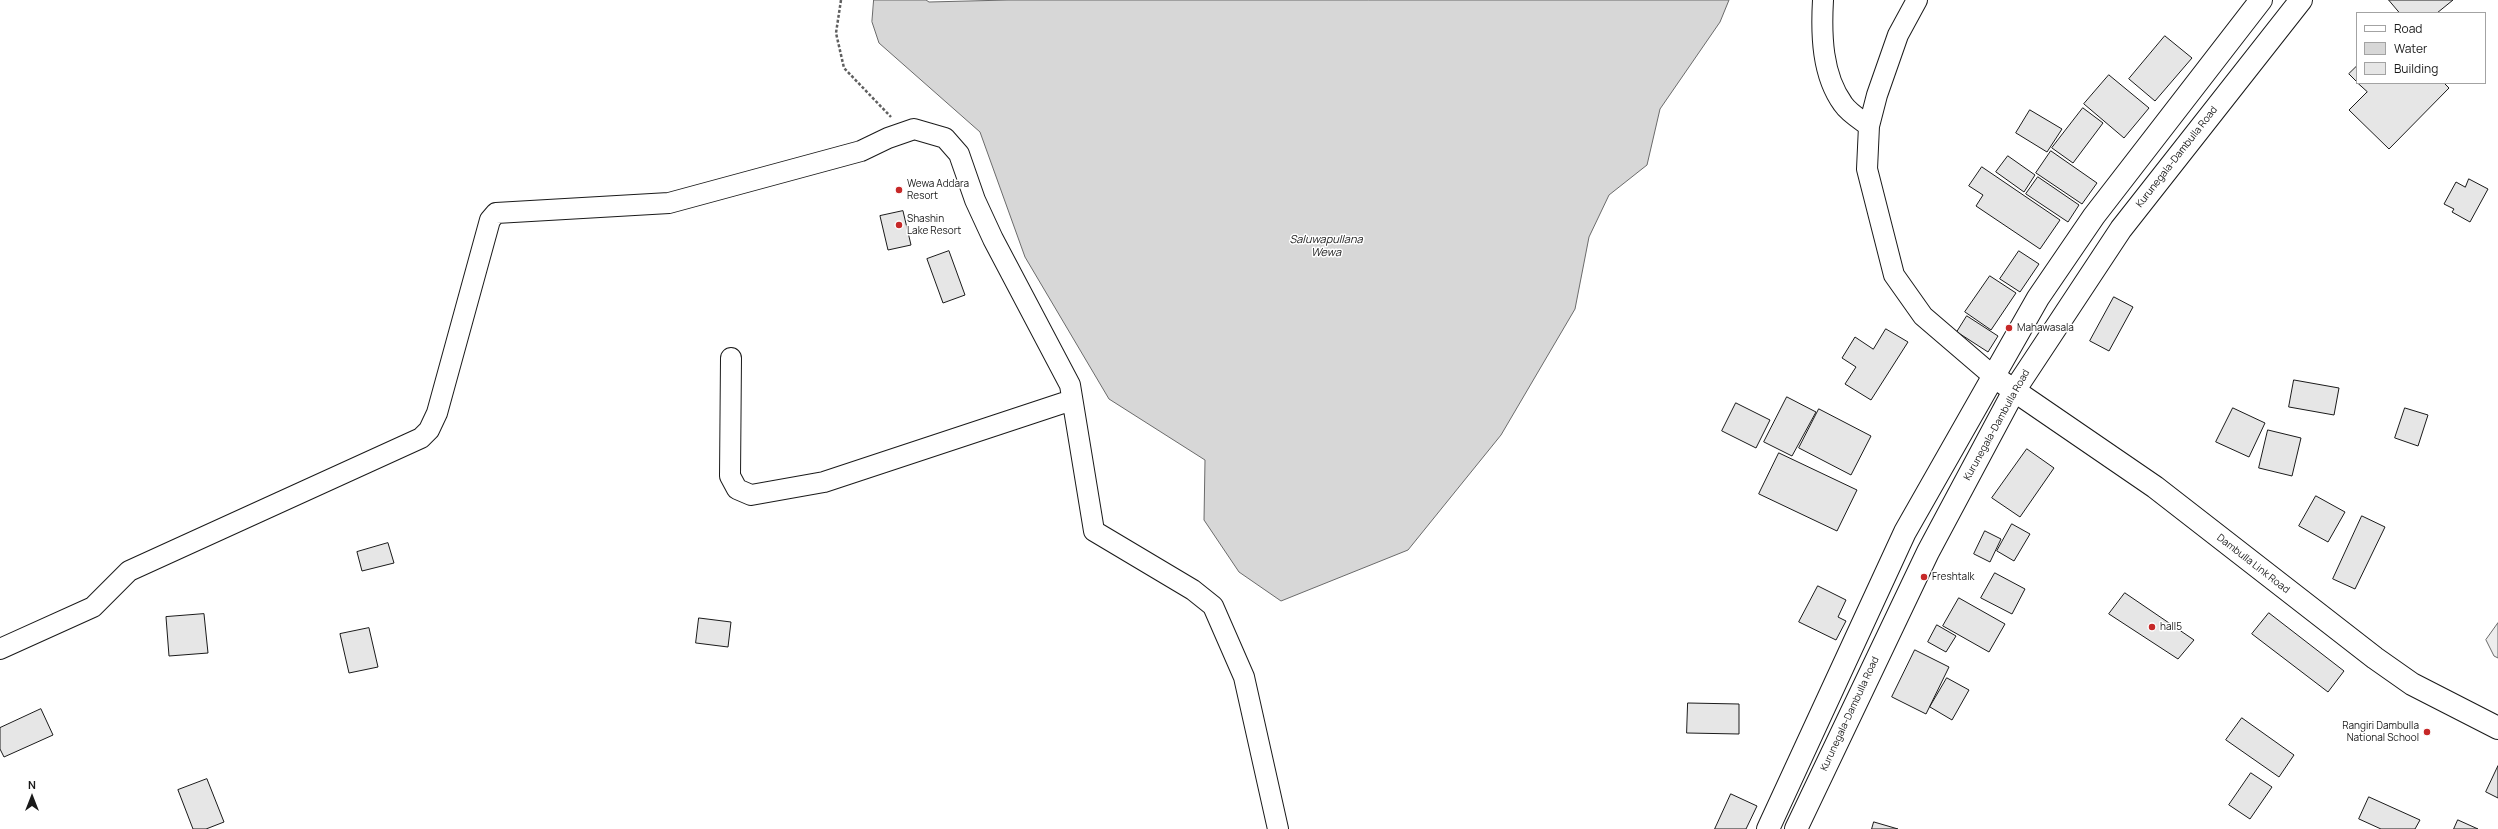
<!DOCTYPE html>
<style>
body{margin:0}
#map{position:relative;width:2498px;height:829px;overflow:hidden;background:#fff;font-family:Manrope,sans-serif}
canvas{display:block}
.legend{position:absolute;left:2356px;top:12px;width:130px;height:72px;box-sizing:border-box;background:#fff;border:1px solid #a3a3a3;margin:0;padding:5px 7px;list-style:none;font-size:12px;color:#1a1a1a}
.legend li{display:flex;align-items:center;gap:8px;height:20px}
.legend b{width:20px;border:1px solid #a3a3a3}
.north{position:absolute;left:12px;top:777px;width:40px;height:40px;-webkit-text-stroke:3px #fff;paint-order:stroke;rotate:0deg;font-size:11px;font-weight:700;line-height:16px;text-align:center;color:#1a1a1a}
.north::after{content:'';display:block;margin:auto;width:14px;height:18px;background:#1a1a1a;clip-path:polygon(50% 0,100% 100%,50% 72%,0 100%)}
</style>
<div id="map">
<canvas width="2498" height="829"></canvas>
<ul class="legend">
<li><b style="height:5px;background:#fff"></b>Road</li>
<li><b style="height:11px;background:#d7d7d7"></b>Water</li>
<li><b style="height:11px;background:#e6e6e6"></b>Building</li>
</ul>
<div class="north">N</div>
</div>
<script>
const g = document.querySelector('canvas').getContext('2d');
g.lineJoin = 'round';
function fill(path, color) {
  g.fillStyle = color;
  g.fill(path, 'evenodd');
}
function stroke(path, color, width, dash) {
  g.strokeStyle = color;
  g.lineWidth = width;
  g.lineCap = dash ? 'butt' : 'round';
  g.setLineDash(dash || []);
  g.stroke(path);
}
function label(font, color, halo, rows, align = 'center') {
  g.font = font + ' Manrope,sans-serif';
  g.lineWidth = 3;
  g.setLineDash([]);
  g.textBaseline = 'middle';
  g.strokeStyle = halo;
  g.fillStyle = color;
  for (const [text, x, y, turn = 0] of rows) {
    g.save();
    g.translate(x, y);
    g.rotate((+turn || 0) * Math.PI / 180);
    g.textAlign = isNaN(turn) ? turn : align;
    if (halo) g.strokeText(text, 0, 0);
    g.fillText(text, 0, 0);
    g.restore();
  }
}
const built = new Path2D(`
 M2498,623V658L2494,656L2486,640Z`);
const water = new Path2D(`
 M874,0H926L929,2L1008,0H1729L1720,22L1660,109L1647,165L1609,195L1589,237L1575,309L1501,435L1408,550L1281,601L1239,572L1204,520L1205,460L1109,399L1025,257L980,132L879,43L872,22Z`);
const building = new Path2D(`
 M2389,0H2453L2437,13H2400Z
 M2165,36L2192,58L2155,101L2129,79Z
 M2357,66V82L2349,74Z
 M2109,75L2149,108L2124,138L2084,104Z
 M2358,83H2444L2449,88L2389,149L2349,110L2367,92Z
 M2083,108L2103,123L2073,163L2052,148Z
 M2030,110L2062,129L2047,152L2016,133Z
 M2051,151L2097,183L2082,204L2036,173Z
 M2008,156L2035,175L2024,192L1996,172Z
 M1982,167L2060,220L2040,249L1976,206L1983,195L1969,186Z
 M2038,177L2079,205L2068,222L2026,194Z
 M2469,179L2488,189L2470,222L2452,212L2454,209L2444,204L2456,182L2465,187Z
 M903,211L911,245L888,250L880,216Z
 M949,251L965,295L943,303L927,259Z
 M2019,251L2039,264L2020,292L2000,279Z
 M1990,276L2016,293L1991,330L1965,312Z
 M2114,297L2133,307L2109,351L2090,341Z
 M1967,316L1998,336L1988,352L1957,332Z
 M1886,329L1908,342L1871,400L1845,384L1856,367L1842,358L1855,337L1873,349Z
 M2294,380L2339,388L2334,415L2289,407Z
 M1787,397L1816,412L1792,456L1764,442Z
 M1736,403L1770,420L1756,448L1722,431Z
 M2233,408L2265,423L2249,457L2216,442Z
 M2405,408L2428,415L2418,446L2395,438Z
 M1819,409L1871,436L1851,475L1799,448Z
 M2268,430L2301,438L2292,476L2259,468Z
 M2027,449L2054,468L2020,517L1992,498Z
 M1779,453L1857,490L1837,531L1759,494Z
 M2316,496L2345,512L2328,542L2299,526Z
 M2362,516L2385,527L2355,589L2333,579Z
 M2012,524L2030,534L2014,561L1997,551Z
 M1985,531L2001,539L1990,562L1974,554Z
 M388,543L394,563L362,571L357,552Z
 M1995,573L2025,589L2012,614L1981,598Z
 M1818,586L1846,600L1838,617L1846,621L1836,640L1799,622Z
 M2125,593L2194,640L2178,659L2109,614Z
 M1959,598L2005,624L1989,652L1943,626Z
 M2269,613L2344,671L2328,692L2252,634Z
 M204,614L208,653L169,656L166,617Z
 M699,618L731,622L728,647L696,643Z
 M1937,625L1956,636L1946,652L1928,642Z
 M369,628L378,667L349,673L340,634Z
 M1915,650L1949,667L1926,714L1892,697Z
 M1947,678L1969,690L1952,720L1930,707Z
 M1688,703L1739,704V734L1687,733Z
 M41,709L53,735L4,757L0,749V728Z
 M2242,718L2294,755L2279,777L2226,740Z
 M2498,766V798L2486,792Z
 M2251,773L2272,787L2250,819L2229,805Z
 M207,779L224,822L206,829H193L178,790Z
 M1731,794L1757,806L1746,829H1715Z
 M2369,797L2420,820L2415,829H2381L2359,819Z
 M2458,820L2478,829H2454Z
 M1874,822L1898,829H1872Z`);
const path = new Path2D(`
 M841,0L836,33L844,68L891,117`);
const minor = new Path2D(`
 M1823,0C1821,35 1822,75 1843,104C1849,113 1861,120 1869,126
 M1917,0L1898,35L1877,95L1869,126L1867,169L1894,275L1923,316L1993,376
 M731,358L730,476L737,489L751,495L824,482L1072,400
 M0,649L93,607L129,571L421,438L429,430L437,413L490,220L496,213L669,203L861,151L888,138L914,129L945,138L959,154L975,200L993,239L1070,385L1094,531L1193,590L1213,606L1244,677L1278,829`);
const major = new Path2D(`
 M1993,376L2155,487L2375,658L2412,684L2498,728`);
const highway = new Path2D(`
 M1768,829L1905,532L2038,298L2094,216L2261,0
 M1796,829L1928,552L2014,391L2121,229L2301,0`);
const markers = [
 [899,190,4,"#c62828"],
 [899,225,4,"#c62828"],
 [2009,328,4,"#c62828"],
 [1924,577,4,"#c62828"],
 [2152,627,4,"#c62828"],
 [2427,732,4,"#c62828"]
];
const streetNames = [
 ["Kurunegala-Dambulla Road",2177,157,-52],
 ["Kurunegala-Dambulla Road",1997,425,-61],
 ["Dambulla Link Road",2253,564,38],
 ["Kurunegala-Dambulla Road",1850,714,-65]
];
const poiNames = [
 ["Wewa Addara",907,184],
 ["Resort",907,196],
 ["Shashin",907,219],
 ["Lake Resort",907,231],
 ["Mahawasala",2017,328],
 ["Freshtalk",1932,577],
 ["hall5",2160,627],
 ["Rangiri Dambulla",2419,726,"right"],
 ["National School",2419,738,"right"]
];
const waterNames = [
 ["Saluwapullana",1326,240],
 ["Wewa",1326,253]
];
fill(built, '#ededed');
stroke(built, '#6a6a6a', 1);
fill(water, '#d7d7d7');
stroke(water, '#6a6a6a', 1);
fill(building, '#e6e6e6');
stroke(building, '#1a1a1a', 1);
stroke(minor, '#1a1a1a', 22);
stroke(major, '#1a1a1a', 24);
stroke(highway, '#1a1a1a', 24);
stroke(path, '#5f5f5f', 2.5, [3, 2]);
stroke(minor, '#fff', 20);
stroke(major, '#fff', 22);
stroke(highway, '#fff', 22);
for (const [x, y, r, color] of markers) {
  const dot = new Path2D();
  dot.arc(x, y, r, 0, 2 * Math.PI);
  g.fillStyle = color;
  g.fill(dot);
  stroke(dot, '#fff', 1.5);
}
label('10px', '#1a1a1a', '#fff', streetNames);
label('10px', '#1a1a1a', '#fff', poiNames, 'left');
label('italic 11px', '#1a1a1a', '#fff', waterNames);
</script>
